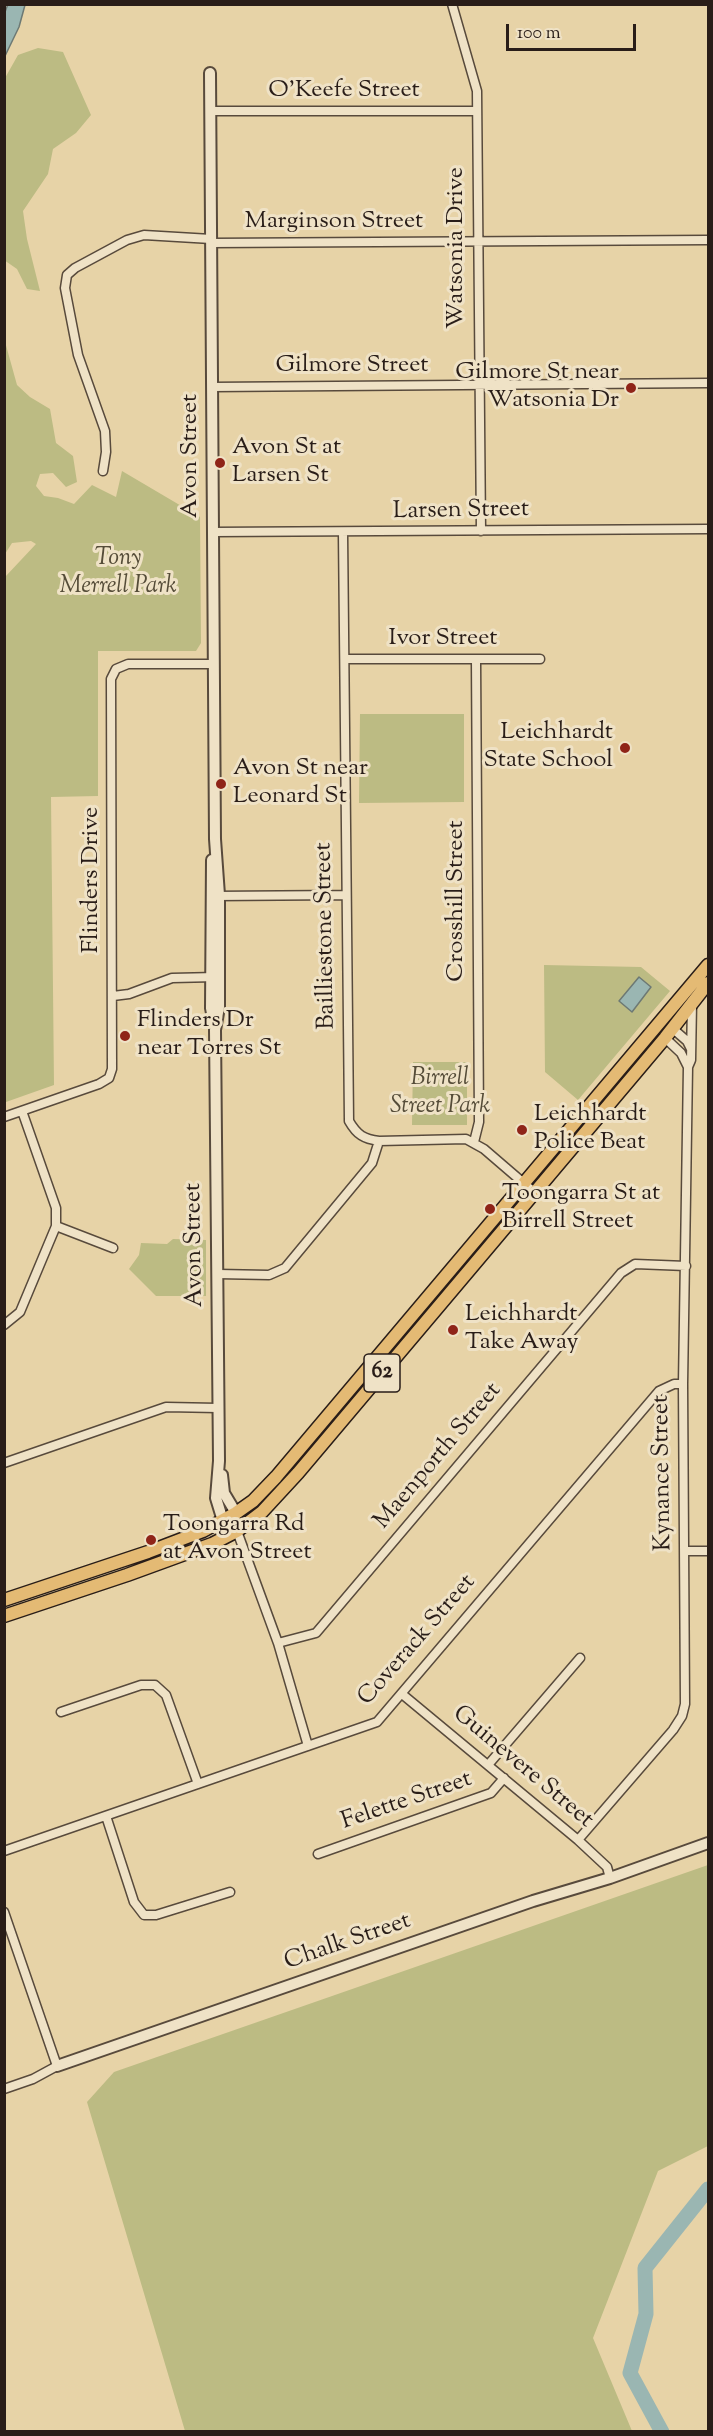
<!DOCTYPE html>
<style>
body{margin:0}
#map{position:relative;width:713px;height:2436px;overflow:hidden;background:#e7d3a7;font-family:"Sorts Mill Goudy",serif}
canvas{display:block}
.frame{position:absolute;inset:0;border:6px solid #291d18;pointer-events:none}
.scale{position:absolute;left:506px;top:24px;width:130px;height:27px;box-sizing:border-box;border:3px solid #291d18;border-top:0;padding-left:8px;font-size:18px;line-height:21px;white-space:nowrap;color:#291d18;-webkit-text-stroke:4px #efe2c6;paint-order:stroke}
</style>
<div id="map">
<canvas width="713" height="2436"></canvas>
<div class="frame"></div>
<div class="scale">100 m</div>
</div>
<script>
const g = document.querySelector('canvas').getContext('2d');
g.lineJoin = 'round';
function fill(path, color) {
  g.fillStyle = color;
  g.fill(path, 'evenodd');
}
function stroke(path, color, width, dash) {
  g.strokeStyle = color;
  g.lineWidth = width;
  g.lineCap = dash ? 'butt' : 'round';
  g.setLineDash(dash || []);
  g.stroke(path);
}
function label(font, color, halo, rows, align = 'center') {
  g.font = font + ' "Sorts Mill Goudy",serif';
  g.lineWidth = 6;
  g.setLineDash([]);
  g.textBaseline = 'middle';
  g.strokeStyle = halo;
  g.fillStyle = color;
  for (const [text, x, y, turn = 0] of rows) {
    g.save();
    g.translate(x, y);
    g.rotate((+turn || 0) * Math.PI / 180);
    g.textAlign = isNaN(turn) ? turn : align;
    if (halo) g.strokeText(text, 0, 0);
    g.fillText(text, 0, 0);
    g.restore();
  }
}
const green = new Path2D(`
 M38,48L63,52L91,115L76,133L53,149L48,174L23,211L27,239L40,291L27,289L17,269L4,260L5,78L18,55Z
 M4,338L17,385L30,397L50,409L56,443L73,456L77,482L66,487L53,473L40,474L36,486L44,496L58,498L74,504L92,485L116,497L122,471L200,517L201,643L196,651H98V796L51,797L54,1085L6,1102L5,577L36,544L31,541L12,543L5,554Z
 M360,714H464V802L359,803Z
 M544,965L641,967L670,991L578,1100L545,1072Z
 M413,1062H467V1125H412Z
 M173,1239L206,1240V1296H156L129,1269L139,1255L141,1243L167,1244Z
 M708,1865V2146L658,2171L593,2338L632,2431H185L87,2102L114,2072Z`);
const water = new Path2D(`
 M8,4L25,5L19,27L5,56V12Z
 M639,977L651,987L632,1012L619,1001Z`);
const river = new Path2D(`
 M662,2432L630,2373L646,2314L645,2268L708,2189`);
const minor = new Path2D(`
 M452,4L477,91L481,531
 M211,111H477
 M211,243L708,240
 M212,387L708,383
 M103,471L106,452L105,431L78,355L65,288L67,275L75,268L127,240L144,235L211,239
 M213,532L708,529
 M343,533L349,1121C357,1135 364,1139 379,1141
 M345,659H540
 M214,896L346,895
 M113,996L129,994L172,978L216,977
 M672,1028L687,1041L691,1049
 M665,1038L681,1053L688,1067
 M4,1117L99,1084L109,1078L112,1069L111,679L116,669L128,664H214
 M474,1142L479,1122L476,660
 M56,1226L113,1248
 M218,1274L269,1275L285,1268L372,1163L379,1141L466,1139L484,1149L534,1192
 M4,1325L20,1312L56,1226V1208L22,1111
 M4,1463L166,1407L218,1408
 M237,1531L278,1643L308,1746
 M684,1551H708
 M278,1643L316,1633L621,1273L635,1264L686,1266
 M402,1694L578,1840L607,1867L610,1878
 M61,1712L141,1685H155L166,1695L198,1784
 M488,1765L580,1658
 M106,1816L134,1902L144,1915H156L230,1892
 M578,1840L673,1730L682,1716L685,1704L683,1384L688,1067L691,1060L692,1003
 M4,1851L377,1722L659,1391L674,1384H683
 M318,1854L491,1793L504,1778
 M4,1912L57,2066L33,2079L4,2089`);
const tertiary = new Path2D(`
 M210,73L215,839L219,895V1007L215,1030L219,1461L216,1498L223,1521
 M212,860L211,1008L214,1024
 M222,1475L224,1493L236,1513
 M57,2066L533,1901L610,1878L708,1843`);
const primary = new Path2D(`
 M4,1600L148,1552L203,1531L236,1513L253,1501L276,1477L708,965
 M4,1616L127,1575L212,1544L237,1531L262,1512L298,1473L466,1274L665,1038L708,983`);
const markers = [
 [631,388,6,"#8f2418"],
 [220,463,6,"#8f2418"],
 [625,748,6,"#8f2418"],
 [221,784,6,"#8f2418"],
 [125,1036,6,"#8f2418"],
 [522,1130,6,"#8f2418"],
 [490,1209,6,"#8f2418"],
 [453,1330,6,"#8f2418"],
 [151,1540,6,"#8f2418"]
];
const shields = [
 [382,1373,36]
];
const shieldNames = [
 ["62",382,1373]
];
const streetNames = [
 ["O'Keefe Street",344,92],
 ["Marginson Street",334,223],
 ["Watsonia Drive",458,248,-90],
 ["Gilmore Street",352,367],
 ["Avon Street",192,456,-90],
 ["Larsen Street",461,512,-1],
 ["Ivor Street",443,640],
 ["Flinders Drive",93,880,-90],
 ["Crosshill Street",458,901,-90],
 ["Bailliestone Street",327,936,-91],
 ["Avon Street",196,1245,-91],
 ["Maenporth Street",439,1457,-50],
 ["Kynance Street",664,1473,-91],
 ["Coverack Street",418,1641,-49],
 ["Guinevere Street",522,1768,40],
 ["Felette Street",407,1802,-19],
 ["Chalk Street",348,1943,-19]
];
const poiNames = [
 ["Gilmore St near",619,374,"right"],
 ["Watsonia Dr",619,402,"right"],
 ["Avon St at",232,449],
 ["Larsen St",232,477],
 ["Leichhardt",613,734,"right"],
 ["State School",613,762,"right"],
 ["Avon St near",233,770],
 ["Leonard St",233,798],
 ["Flinders Dr",137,1022],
 ["near Torres St",137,1050],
 ["Leichhardt",534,1116],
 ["Police Beat",534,1144],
 ["Toongarra St at",502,1195],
 ["Birrell Street",502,1223],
 ["Leichhardt",465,1316],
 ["Take Away",465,1344],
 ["Toongarra Rd",163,1526],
 ["at Avon Street",163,1554]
];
const parkNames = [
 ["Tony",118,560],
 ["Merrell Park",118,588],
 ["Birrell",440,1080],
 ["Street Park",440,1108]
];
fill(green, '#bcbb83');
fill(water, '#9ab6b2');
stroke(water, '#6d7974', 1.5);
stroke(river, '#9ab6b2', 15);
stroke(minor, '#584a3c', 11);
stroke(tertiary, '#584a3c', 14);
stroke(primary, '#291d18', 15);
stroke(minor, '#efe2c6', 8);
stroke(tertiary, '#efe2c6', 10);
stroke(primary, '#e4ba74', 12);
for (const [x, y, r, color] of markers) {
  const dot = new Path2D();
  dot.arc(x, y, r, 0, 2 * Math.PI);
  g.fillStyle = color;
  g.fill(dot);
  stroke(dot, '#efe2c6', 2);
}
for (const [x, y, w] of shields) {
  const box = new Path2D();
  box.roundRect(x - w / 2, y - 19, w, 38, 4.5);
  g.fillStyle = '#efe2c6';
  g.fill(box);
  stroke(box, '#291d18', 1.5);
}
label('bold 22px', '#291d18', null, shieldNames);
label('24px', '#291d18', '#efe2c6', streetNames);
label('24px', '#291d18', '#efe2c6', poiNames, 'left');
label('italic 24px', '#554c38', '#efe2c6', parkNames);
</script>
